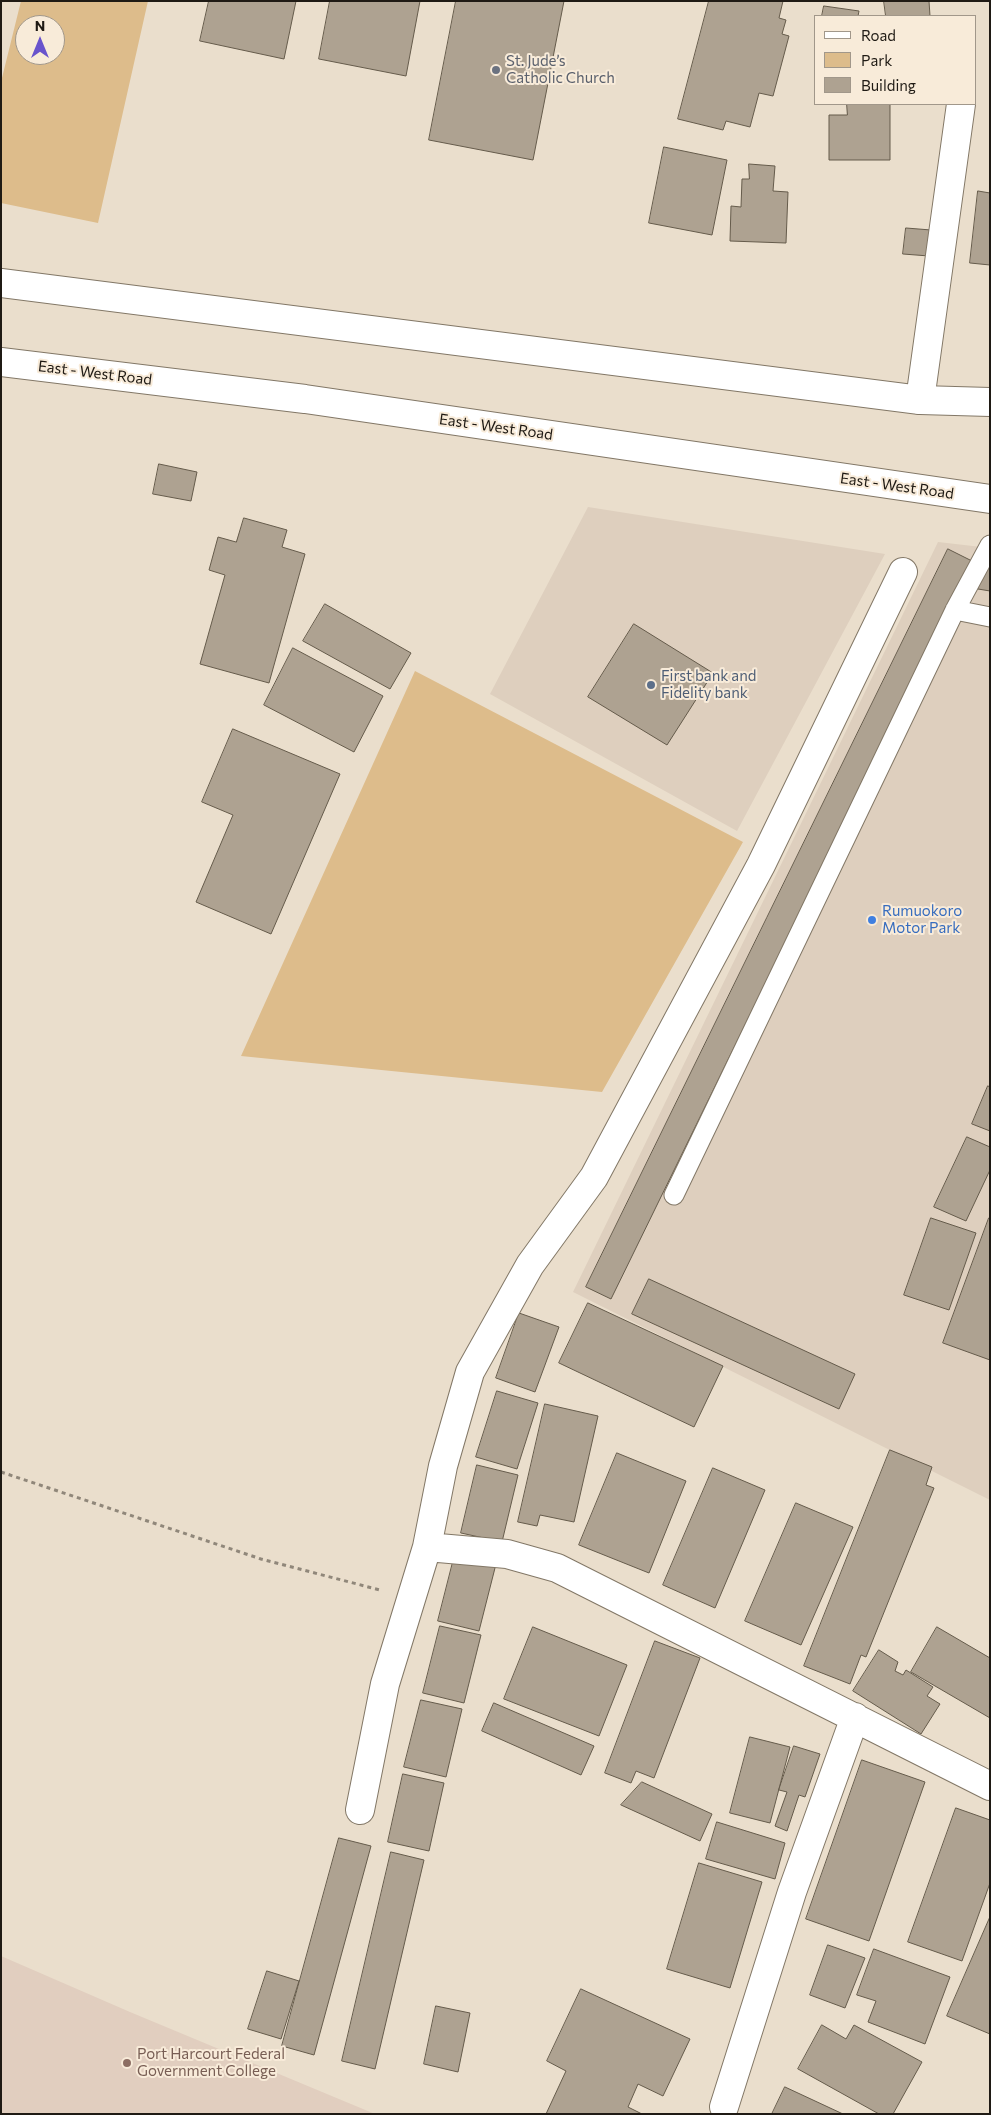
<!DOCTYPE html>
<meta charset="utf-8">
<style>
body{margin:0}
#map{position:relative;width:991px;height:2115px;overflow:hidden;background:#eadecc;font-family:Commissioner,sans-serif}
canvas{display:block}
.frame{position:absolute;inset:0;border:2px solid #1f1a14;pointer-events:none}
.legend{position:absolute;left:814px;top:15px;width:162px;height:90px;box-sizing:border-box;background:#f8ebd9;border:1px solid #a1978a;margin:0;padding:6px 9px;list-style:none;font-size:15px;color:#1f1a14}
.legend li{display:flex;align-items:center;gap:10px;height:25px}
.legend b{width:25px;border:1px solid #a1978a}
.north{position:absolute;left:15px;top:15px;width:50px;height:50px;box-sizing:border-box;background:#f8ebd9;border:1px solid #a1978a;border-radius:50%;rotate:0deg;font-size:14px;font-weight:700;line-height:20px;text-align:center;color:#1f1a14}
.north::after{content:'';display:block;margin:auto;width:18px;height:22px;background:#6953cc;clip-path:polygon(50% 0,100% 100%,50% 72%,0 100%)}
</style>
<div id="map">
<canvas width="991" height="2115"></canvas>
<div class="frame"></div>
<ul class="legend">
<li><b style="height:6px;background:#fff"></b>Road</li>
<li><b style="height:14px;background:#ddbc8b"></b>Park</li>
<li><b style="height:14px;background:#aea291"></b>Building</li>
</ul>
<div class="north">N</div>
</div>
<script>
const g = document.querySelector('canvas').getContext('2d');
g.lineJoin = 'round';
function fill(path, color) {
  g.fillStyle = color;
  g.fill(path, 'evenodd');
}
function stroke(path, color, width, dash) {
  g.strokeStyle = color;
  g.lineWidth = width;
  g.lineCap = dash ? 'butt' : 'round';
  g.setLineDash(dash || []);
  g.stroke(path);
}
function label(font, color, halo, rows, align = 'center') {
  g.font = font + ' Commissioner,sans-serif';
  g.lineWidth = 4;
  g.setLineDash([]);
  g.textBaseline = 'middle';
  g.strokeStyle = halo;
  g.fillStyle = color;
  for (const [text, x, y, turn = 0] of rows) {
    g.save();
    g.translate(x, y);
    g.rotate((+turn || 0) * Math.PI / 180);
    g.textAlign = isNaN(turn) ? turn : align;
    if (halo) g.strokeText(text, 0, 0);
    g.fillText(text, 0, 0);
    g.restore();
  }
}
const commercial = new Path2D(`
 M588,507L885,554L737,831L490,694Z
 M938,542L990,548V1500L573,1292Z`);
const education = new Path2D(`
 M1,1956L130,2012L375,2114H1Z`);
const green = new Path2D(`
 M21,1H148L98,223L1,203V82ZM25,25H55V55H25Z
 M415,671L743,842L602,1092L241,1056Z`);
const building = new Path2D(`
 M209,1H296L284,59L200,41Z
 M330,1H420L406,76L319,59Z
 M456,1H564L533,160L429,140Z
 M709,1H783L779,18L786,20L782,34L789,36L773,96L759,93L750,127L726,121L723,130L678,119Z
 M884,1H929L930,16H886Z
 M824,6L859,11L858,16H822Z
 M847,104H890V160H829V115H847Z
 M664,147L727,160L712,235L649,223Z
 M749,164L775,166L773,191L788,192L786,243L730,241L731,206L741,207L742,179H749Z
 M978,191L990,193V265L970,263Z
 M906,228L931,230L929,256L903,254Z
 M159,464L197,472L191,501L153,494Z
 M244,518L287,530L282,547L305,554L269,683L200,664L225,575L209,570L218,537L236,542Z
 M948,549L972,561L611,1299L586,1287Z
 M983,563L990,564V591L978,589Z
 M325,604L411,653L390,689L303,641Z
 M634,624L713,673L667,745L588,697Z
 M293,648L383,696L354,752L264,705Z
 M233,729L340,774L271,934L196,902L233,815L202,802Z
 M988,1086L990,1087V1131L972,1124Z
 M967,1137L990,1147V1170L966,1221L934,1207Z
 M931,1218L976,1233L949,1310L904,1295Z
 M989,1218H990V1360L943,1343Z
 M649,1279L855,1374L839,1409L632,1314Z
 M588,1303L723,1366L694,1427L559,1363Z
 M519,1313L559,1327L535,1392L496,1378Z
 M497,1391L538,1403L517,1469L476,1457Z
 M545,1404L598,1416L574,1522L540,1515L537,1526L518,1522Z
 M890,1450L932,1467L926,1485L934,1488L866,1657L861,1655L850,1684L804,1666Z
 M617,1453L686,1481L649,1573L579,1545Z
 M477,1465L518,1475L502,1542L461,1533Z
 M713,1468L765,1490L715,1608L663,1585Z
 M796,1503L853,1527L801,1645L745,1621Z
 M455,1554L496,1564L479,1631L438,1621Z
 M440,1626L481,1635L464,1703L423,1693Z
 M533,1627L627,1665L599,1736L504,1699Z
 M937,1627L990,1658V1718L911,1672Z
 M655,1641L700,1658L654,1778L636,1771L631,1783L605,1773Z
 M879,1650L898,1662L895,1671L903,1675L906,1670L933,1687L927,1696L940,1704L921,1734L853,1691Z
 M421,1700L462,1709L446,1777L404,1767Z
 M494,1703L594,1746L581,1775L482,1731Z
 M750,1737L790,1747L770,1823L730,1813Z
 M794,1746L820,1754L805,1797L799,1795L787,1831L775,1826L787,1792L779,1790Z
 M862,1760L925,1782L869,1941L806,1919Z
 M403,1774L444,1783L429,1851L388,1842Z
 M642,1782L712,1814L700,1841L621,1805Z
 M956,1808L990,1820V1883L962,1961L908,1942Z
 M717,1822L785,1843L775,1879L706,1859Z
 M339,1838L371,1846L314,2055L282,2046Z
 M391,1852L424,1860L375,2069L342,2061Z
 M699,1863L762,1882L730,1988L667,1969Z
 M990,1917V2034L947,2016Z
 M828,1945L865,1958L845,2008L810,1995Z
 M874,1949L950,1977L925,2044L868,2022L876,2001L857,1995Z
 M267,1971L299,1981L281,2039L248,2029Z
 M581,1989L690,2039L663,2096L638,2084L628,2107L642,2114H546L566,2071L547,2061Z
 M436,2006L470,2013L458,2072L424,2064Z
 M822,2025L846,2039L854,2025L922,2062L893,2114H879L798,2069Z
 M785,2087L843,2114H772Z`);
const path = new Path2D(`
 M1,1472L261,1559L380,1590`);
const service = new Path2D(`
 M955,610L990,617
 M674,1195L955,610L990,545`);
const minor = new Path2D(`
 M920,400L961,104
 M427,1547L443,1466L470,1372L530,1265L594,1177L761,865L903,572
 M360,1810L385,1684L427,1547L507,1554L557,1568L990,1786
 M724,2107L792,1892L855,1717`);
const primary = new Path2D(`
 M1,283L920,400L990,402
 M1,362L305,399L990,499`);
const markers = [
 [496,70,5,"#6b7280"],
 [651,685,5,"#5c6f8a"],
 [872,920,5,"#3f7fe0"],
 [127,2063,5,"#8d6e63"]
];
const worshipNames = [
 ["St. Jude’s",506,61],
 ["Catholic Church",506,78]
];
const streetNames = [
 ["East - West Road",95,373,7],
 ["East - West Road",496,427,8],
 ["East - West Road",897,486,8]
];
const serviceNames = [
 ["First bank and",661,676],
 ["Fidelity bank",661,693]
];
const shopNames = [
 ["Rumuokoro",882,911],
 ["Motor Park",882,928]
];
const educationNames = [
 ["Port Harcourt Federal",137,2054],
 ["Government College",137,2071]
];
fill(commercial, '#decfbe');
fill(education, '#e1cebf');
fill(green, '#ddbc8b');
fill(building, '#aea291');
stroke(building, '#655b4b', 1);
stroke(service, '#827766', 21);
stroke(minor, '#827766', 30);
stroke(primary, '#827766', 30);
stroke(path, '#90877a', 3, [4, 4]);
stroke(service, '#fff', 19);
stroke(minor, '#fff', 28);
stroke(primary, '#fff', 28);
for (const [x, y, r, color] of markers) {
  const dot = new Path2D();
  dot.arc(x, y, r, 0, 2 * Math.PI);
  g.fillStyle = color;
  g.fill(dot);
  stroke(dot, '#f8ebd9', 2);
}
label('15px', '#5b616d', '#f8ebd9', worshipNames, 'left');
label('15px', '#1f1a14', '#f8ebd9', streetNames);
label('15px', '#4e5e75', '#f8ebd9', serviceNames, 'left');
label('15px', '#366cbe', '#f8ebd9', shopNames, 'left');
label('15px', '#785e54', '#f8ebd9', educationNames, 'left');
</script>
